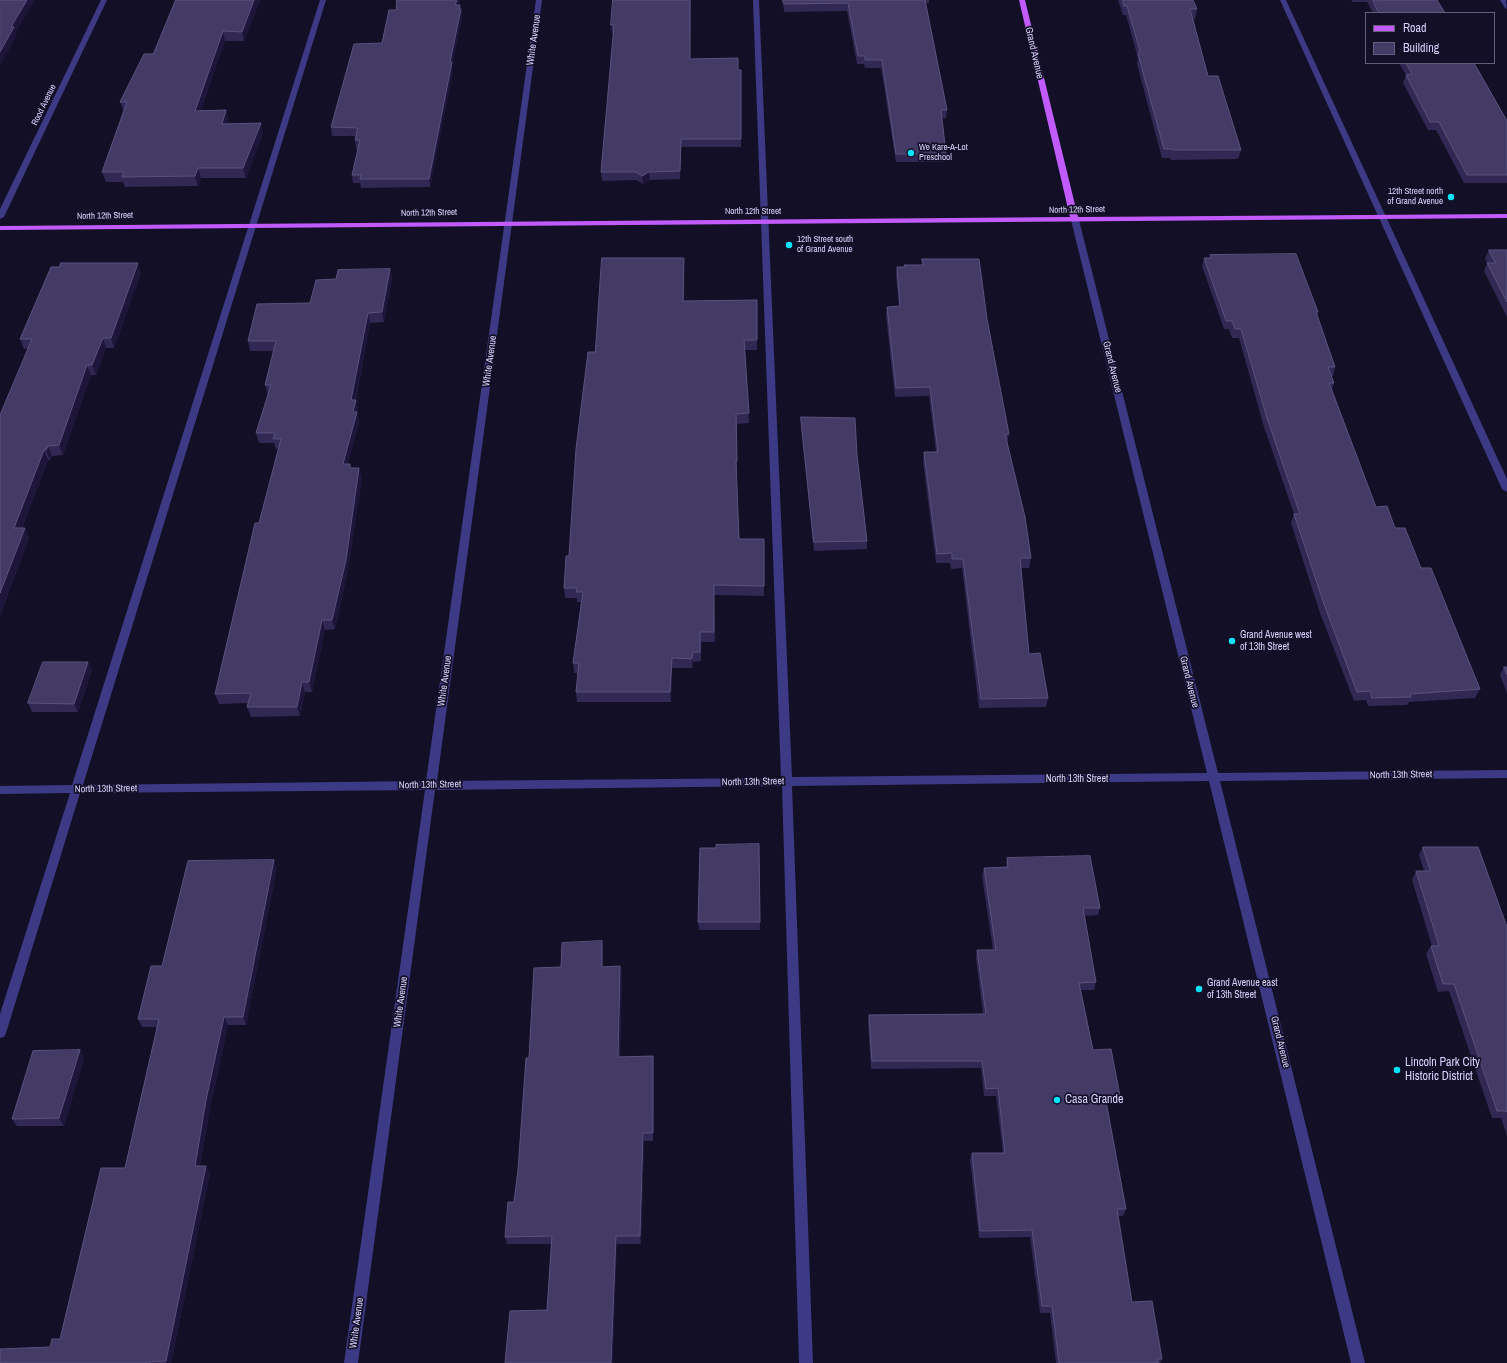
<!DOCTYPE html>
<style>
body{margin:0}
#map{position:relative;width:1507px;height:1363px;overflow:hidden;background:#130f26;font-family:"Archivo Narrow",sans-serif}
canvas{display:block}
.legend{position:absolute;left:1365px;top:12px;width:130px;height:52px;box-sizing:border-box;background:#130f26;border:1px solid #625e7d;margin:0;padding:5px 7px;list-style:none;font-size:12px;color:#d9d4ff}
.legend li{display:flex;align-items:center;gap:8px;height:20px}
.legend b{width:20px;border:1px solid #625e7d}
</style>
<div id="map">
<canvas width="1507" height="1363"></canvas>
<ul class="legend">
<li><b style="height:5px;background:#c25bff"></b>Road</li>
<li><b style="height:11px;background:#433a66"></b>Building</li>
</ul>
</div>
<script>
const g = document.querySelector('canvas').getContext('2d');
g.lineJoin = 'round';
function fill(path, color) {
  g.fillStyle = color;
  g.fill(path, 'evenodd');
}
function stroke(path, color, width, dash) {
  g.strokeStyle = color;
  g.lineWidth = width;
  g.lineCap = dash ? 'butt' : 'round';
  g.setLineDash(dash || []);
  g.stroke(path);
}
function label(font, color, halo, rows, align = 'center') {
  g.font = font + ' "Archivo Narrow",sans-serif';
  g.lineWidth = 3.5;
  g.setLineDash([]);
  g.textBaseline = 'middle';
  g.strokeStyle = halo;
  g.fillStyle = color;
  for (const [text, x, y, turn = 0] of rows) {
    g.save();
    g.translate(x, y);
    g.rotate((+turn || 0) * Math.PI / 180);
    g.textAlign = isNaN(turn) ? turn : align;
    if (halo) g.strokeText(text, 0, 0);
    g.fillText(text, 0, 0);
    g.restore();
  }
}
const minor = new Path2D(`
 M101,0H107L4,217L0,219V209Z
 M320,0H326L83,785L426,781L536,0H542L437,781L781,778L753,0H759L792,777L1207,773L1071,220L1075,218L1079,220L1218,773L1507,770V778L1220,781L1365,1363H1351L1209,781L792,786L813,1363H799L782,786L435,790L358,1363H344L425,790L80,793L6,1033L4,1037L0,1038V1014L70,793L0,794V786L72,785Z
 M1280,0H1286L1507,479V492L1502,489Z
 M1500,0H1506L1507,9L1505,8Z`);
const major = new Path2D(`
 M1019,0H1025L1078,217L1507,214V218L0,230V226L1070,217Z`);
const wall = new Path2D(`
 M176,0H260L244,41H225L201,110H226L228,120L227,124L263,133L246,178H201L198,186L125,187L123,182H106L102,172L124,112L120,102L153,54Z
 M397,0H460L458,5H460L462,17L452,65L453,70L430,187L361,188L360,183H353L352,175L358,149H356L355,140L356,136H332L331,127L382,43L396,10Z
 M691,0L690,59L738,70H741V147H681L680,179L650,180L643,184L636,180L602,181L601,172L614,33H612L611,25Z
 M783,0H929V3H925L947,110L946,118H942L946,154L945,162H896L881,68H865L864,64H857L847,11L784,12Z
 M1118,0H1193L1197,9L1195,19H1193L1208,76L1241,150L1238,159L1171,160L1170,158H1162L1137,64L1138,58L1126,15H1123Z
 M1351,0H1437L1445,13H1373L1367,2H1353Z
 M1399,63H1474L1507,121V183H1464L1436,130H1428L1403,83L1406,75Z
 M1489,250H1507V317L1484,271L1487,263L1485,258Z
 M1210,255L1318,312L1317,315L1335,367L1333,376H1331L1334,383L1332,389L1376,507L1395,528L1421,568L1480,689L1475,698L1409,702L1407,705L1368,706L1366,700L1354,701L1320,613L1291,523L1294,514L1264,427L1239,338H1232L1229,329H1224L1202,266L1204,258H1210Z
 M922,259L987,319L1009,434L1007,443L1031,558L1029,568H1021L1029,654L1048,698L1046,707L979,708L962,568L951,569L950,563H936L923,462L924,452H936L929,396L895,397L886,316L887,307L899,306L896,276L897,267H904V265H922Z
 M684,267V301L757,300V350H745L749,423L737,424V471H736L739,539H764V596L714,595L715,642H701V661L693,662L692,668H672L671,702H577L576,692L578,673H574L573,663L581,602H577V598H565L564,588L569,556L595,352Z
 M390,269L392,279L384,322L370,323L356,400L358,410L357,414L359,422L348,464L351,468H359L362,478L348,570L335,629L325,630L312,692H305L300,716L251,717L247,707L248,703L219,704L215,694L278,449H276L274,443H259L256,433L268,395L265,385L274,351H250L248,341L310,303L336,279Z
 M141,273L114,348H106L96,375H91L63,455L52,456L50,460H48L22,528H25L29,538L0,616V415L28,349H24L20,339Z
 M801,417L857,455L867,541V549L814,551L801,426Z
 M88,662L92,670L78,712H32L28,703Z
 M1504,667H1507V693L1500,675Z
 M759,844L760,930H699L698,922L716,848Z
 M1423,847L1507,927V1136L1501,1118H1492L1449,991L1438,992L1426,954L1431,946H1432L1412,880L1416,871H1424L1419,855Z
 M1007,858L1100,908L1098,915L1085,916L1096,982L1094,990H1081L1093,1050L1120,1096L1118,1103H1106L1126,1209L1123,1216H1118L1132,1302L1162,1359L1160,1363H1056L1050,1313H1040L1030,1237L979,1238L970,1160L972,1153H1003L996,1096H984L981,1068L871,1069L868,1022L869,1015L983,1014L976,958L977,950H993L982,876L984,868L1006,867Z
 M277,868L246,1025H228L210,1108L200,1166L210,1173L171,1363H0L50,1347L60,1339L125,1168L157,1027H142L138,1019L162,966Z
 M602,941L603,950V967L620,966L622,975L620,1057L653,1056L654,1065L653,1141H644L641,1244H617L547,1310L551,1244H507L505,1237L514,1202L561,967Z
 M80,1050L84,1058L64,1126H17L12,1119Z`);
const shadedWall = new Path2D(`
 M27,0H35L16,32L17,35L0,66V52L11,27Z
 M254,0H260L244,41L242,32Z
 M457,0H460L456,13L455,5Z
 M460,5L462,17L452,65L453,70L430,187L429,179L450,62Z
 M223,31L225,41L198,120L195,111Z
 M226,110L228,120L225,134L222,124Z
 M261,123L263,133L246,178L243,168Z
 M681,139V147L680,179V171Z
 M198,168L201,178L198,186L195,176Z
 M649,172L650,180L643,184L642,176Z
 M138,263L141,273L114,348L111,338Z
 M390,269L392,279L384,322L382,312Z
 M368,313L370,323L355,403L356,400L358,410L357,414L359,422L346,474L343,464L353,412L351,400Z
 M103,338L106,348L96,375L92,365Z
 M87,365L91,375L63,455L59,445Z
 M48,446L52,456L50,460L46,450Z
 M44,450L48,460L18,538L14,528Z
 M359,468L362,478L348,570L335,629L332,620Z
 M25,528L29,538L0,616V593Z
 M322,620L325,630L312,692L309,682Z
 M693,652V662L692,668V659Z
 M672,658V668L671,702L670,692Z
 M88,662L92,670L78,712L74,704Z
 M302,682L305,692L300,716L297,707Z
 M274,860L277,868L246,1025L243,1017Z
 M602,941L603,950V976L602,967Z
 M620,966L622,975L619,1066L618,1057Z
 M224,1017L228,1025L210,1108L199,1173L195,1166L206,1100Z
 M80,1050L84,1058L64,1126L59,1118Z
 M653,1056L654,1065L653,1141Z
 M643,1133L644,1141L641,1244L640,1236Z
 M206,1166L210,1173L171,1363H167L166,1361Z
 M616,1236L617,1244L613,1363H611Z`);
const building = new Path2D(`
 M0,0H27L11,27H14L0,52Z
 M176,0H254L242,32L223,31L195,111L226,110L222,124L261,123L243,168H198L195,176L122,177L124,172H102L127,102H120L144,54H153Z
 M397,0H457L455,5H460L459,9H461L450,62H452L429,179H360L361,175H352L360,140H355L358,128L331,127L354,44L382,43L389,10H396Z
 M613,0H690V59L738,58V70H741V139H681L680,171L649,172L642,176L636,172H601L614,25H611Z
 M783,0H925L947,110H941L946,154H896L882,60H865V56H858L848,3L784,4Z
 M1123,0H1193L1197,9H1190L1208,76H1218L1241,150H1173L1172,149H1164L1138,54L1140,51L1127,6H1124Z
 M1373,0H1437L1445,13H1379Z
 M1406,63H1474L1507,121V175H1467L1439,122H1430L1406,75L1412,74Z
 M1489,250H1507V302L1487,263H1495Z
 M1296,254L1318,312H1316L1335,367H1328L1334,383H1329L1376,507L1387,506L1395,528H1405L1421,568H1431L1480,689L1410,694L1411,697L1372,698L1370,691L1357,692L1324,604L1294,514H1300L1267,418L1241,329H1235L1232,321H1226L1204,258H1211L1210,255Z
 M602,258H684L683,301L757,300V340H744L749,413L736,414L737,461H736L739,539H764V586L714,585V632H700V652H693L692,659L672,658L670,692H576L579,663H573L583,592H576L577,588H564L566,556H569L576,449L588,352H595Z
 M922,259H979L987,319L1009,434H1005L1025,517L1031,558H1020L1029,654L1040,653L1048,698L981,699L963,559H952V553L937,554L924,452H938L930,387L896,388L887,307L900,306L897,267H905L904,265H923Z
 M61,263H138L111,338H103L92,365H87L59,445L48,446L46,450H44L14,528H25L0,593V415L32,339H20L51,267H59Z
 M390,269L382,312L368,313L351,400H356L353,412H357L343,464H350V468H359L346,560L332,620H322L309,682H302L297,707H247L251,693L215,694L255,523H259L281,439H273L275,433H256L271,385H265L276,341H248L257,304L310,303L316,280L336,279L338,270Z
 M801,417L855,418L857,455L867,541L814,542Z
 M43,662H88L74,704L28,703Z
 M1504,667H1507V674Z
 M759,844L760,922H698L700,848H716V845Z
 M1423,847H1478L1507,927V1112L1506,1111H1497L1454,984H1443L1431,946H1439L1416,871H1430Z
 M1090,856L1100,908H1083L1096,982L1079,983L1093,1050L1111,1049L1120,1096H1105L1126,1209H1117L1132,1302L1152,1301L1162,1359H1157L1158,1363H1059L1052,1306H1042L1032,1230L980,1231L972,1153H1005L998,1088L986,1089L982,1061H872L869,1015L986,1014L977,950H996L984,868L1008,867L1007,858Z
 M274,860L243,1017H224L206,1100L195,1166H206L166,1361L147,1362L146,1363H0V1349L50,1347L52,1339H60L101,1168H125L159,1019H138L151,966H162L188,861Z
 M602,941V967L620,966L618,1057L653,1056V1133H643L640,1236H616L611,1363H505L510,1311L547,1310L552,1236L505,1237L508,1202H514L518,1170L526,1058H529L534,968L561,967L562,943Z
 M80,1050L59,1118L12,1119L33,1051Z`);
const markers = [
 [911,153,4,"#00e5ff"],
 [1451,197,4,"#00e5ff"],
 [789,245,4,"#00e5ff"],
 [1232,641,4,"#00e5ff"],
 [1199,989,4,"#00e5ff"],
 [1397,1070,4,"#00e5ff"],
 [1057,1100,4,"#00e5ff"]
];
const farStreetnames = [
 ["Rood Avenue",44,105,-64],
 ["North 12th Street",1077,210,-1],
 ["North 12th Street",753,212],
 ["North 12th Street",429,213,-1],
 ["North 12th Street",105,216,-1]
];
const farPoinames = [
 ["We Kare-A-Lot",919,148],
 ["Preschool",919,158],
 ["12th Street north",1443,192,"right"],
 ["of Grand Avenue",1443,202,"right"],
 ["12th Street south",797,240],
 ["of Grand Avenue",797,250]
];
const streetNames = [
 ["White Avenue",534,40,-82],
 ["Grand Avenue",1034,53,77],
 ["White Avenue",490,361,-82],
 ["Grand Avenue",1112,367,76],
 ["White Avenue",445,681,-82],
 ["Grand Avenue",1189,682,76],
 ["North 13th Street",1401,775,-1],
 ["North 13th Street",1077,779],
 ["North 13th Street",753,782,-1],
 ["North 13th Street",430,785,-1],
 ["North 13th Street",106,789,-1],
 ["White Avenue",401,1002,-82],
 ["Grand Avenue",1280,1042,76],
 ["White Avenue",357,1323,-82]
];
const poiNames = [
 ["Grand Avenue west",1240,635],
 ["of 13th Street",1240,647],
 ["Grand Avenue east",1207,983],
 ["of 13th Street",1207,995]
];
const nearPoinames = [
 ["Lincoln Park City",1405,1063],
 ["Historic District",1405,1077],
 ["Casa Grande",1065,1100]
];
fill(minor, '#3d3a85');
fill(major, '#c25bff');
fill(wall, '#312854');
fill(shadedWall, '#1d163a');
fill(building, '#433a66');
stroke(building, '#5a527e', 1);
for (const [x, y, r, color] of markers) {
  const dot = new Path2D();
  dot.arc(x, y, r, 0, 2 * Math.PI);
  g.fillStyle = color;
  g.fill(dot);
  stroke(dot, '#130f26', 1.5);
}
label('9px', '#d9d4ff', '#130f26', farStreetnames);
label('9px', '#d9d4ff', '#130f26', farPoinames, 'left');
label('10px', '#d9d4ff', '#130f26', streetNames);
label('10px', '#d9d4ff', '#130f26', poiNames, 'left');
label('12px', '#d9d4ff', '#130f26', nearPoinames, 'left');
</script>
